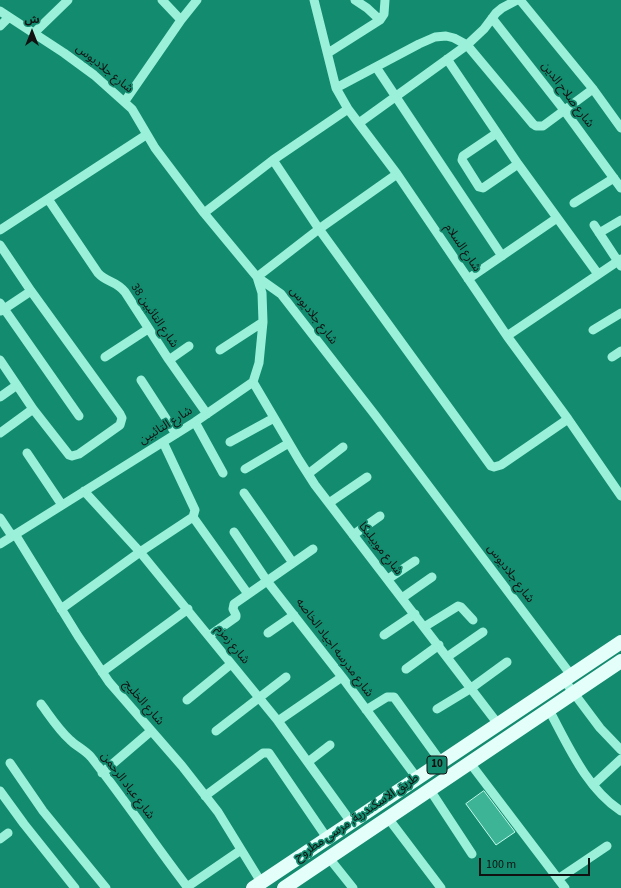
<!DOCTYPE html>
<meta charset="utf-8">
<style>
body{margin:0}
#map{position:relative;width:621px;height:888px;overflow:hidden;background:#138b6e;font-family:"Source Sans 3","Noto Sans Arabic",sans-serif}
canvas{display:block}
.north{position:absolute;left:12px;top:12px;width:40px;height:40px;-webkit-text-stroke:3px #138b6e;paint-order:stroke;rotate:0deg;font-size:11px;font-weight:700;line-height:16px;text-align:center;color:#111}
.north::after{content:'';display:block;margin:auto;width:14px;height:18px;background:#111;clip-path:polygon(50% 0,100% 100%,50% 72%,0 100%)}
.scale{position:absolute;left:479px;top:858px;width:111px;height:18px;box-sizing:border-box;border:2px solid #111;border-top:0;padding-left:5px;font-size:12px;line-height:14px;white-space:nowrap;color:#111;-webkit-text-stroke:3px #138b6e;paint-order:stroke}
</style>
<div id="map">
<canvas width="621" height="888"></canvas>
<div class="north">ش</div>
<div class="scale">100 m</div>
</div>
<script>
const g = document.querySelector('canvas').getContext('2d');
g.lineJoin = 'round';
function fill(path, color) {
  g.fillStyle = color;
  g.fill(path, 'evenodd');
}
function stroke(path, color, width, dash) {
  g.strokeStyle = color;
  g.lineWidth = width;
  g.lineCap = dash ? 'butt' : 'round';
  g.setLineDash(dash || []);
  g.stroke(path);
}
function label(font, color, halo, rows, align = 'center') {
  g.font = font + ' "Source Sans 3","Noto Sans Arabic",sans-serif';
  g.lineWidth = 3.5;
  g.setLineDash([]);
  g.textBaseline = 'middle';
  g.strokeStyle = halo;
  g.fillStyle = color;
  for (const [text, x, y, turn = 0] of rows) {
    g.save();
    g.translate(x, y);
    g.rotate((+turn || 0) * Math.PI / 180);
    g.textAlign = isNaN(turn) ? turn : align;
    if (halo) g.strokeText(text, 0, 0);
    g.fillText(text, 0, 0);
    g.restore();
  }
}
const building = new Path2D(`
 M484,791L515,832L496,845L466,804Z`);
const minor = new Path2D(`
 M162,0L181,20
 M314,0L336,88L348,109L397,174L507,336L568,419L621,496
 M355,0L367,8L380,20
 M520,0L593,89L621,128
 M0,11L64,53L94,75L132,109L155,148L204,213L257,277L281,294L375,415L571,675
 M492,18L564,110L621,188
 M0,26L9,17
 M34,33L68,0
 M328,53L380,20L384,14L385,0
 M447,59L518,164L598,274
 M376,67L502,256
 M336,88L419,44L435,37L446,36L454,38L467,45L533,124L536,126H543L593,89
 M125,101L181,20L197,0
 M359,123L467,45L484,29L496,13L502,8L517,0
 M497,133L463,156L462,160L479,187L483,188L518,164
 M273,160L319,229L491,466L494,467L501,465L568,419
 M48,199L98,273C107,283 115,280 125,292L169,360L207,414
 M574,203L614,178
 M204,213L273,160L348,109
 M594,225L621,266
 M0,230L146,135
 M599,233L621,220
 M0,245L31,291L120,414L122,418L120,425L79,454L72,456L69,455L33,409L0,360
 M468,279L557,218
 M0,303L79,416
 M1,311L31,291
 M593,330L621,313
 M507,336L621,259
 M220,350L263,322
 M105,357L148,329
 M612,357L621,351
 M169,360L189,346
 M141,380L176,434
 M253,382L299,460L315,485L498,724
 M0,397L17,385
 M195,422L223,473
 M0,433L33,409
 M230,442L274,418
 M27,453L62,505
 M245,469L289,443
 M308,474L343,447
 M84,491L140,552L278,721L351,822
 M244,493L293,563
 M329,503L367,477
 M193,517L248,594
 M0,518L12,536
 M234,532L267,581L342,677L417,778
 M15,534L78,636L109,682L182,766L218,812L261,882
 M353,535L380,516
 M0,544L195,422L253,382L259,363L263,322L262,293L257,277L319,229L397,174
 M388,579L415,561
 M402,598L432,577
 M61,609L140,552L193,517L195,510L163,442
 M424,627L458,606L461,607L473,620
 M268,633L294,615
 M384,635L415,614
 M209,636L236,617V615L233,609L234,604L313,549
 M447,657L483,632
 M406,669L439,645
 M102,672L188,609
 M564,680L600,728L621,750
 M187,700L231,664
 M41,704C50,716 58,729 70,740C76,746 85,750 91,757C125,800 155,845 188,888
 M437,709L470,689L507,662
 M366,710L387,697H394L441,762
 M549,710C568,745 586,788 621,811
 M278,721L342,677
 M216,731L286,677
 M308,762L330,745
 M10,763L43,811L106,888
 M470,763L565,888
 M102,773L151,731
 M593,785L621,759
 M430,790L472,854
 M0,791L24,824L75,888
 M205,796L263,753H269L327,838
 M388,818L441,888
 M0,839L8,833
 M329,858L353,888
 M558,879L607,846
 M187,887L241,850`);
const primary = new Path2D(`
 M253,888L621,642
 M284,888L621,661`);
const shields = [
 [437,765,20]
];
const shieldNames = [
 ["10",437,765]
];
const streetNames = [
 ["شارع جلاديوس",104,69,39],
 ["شارع صلاح الدين",567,95,53],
 ["شارع السلام",462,248,56],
 ["شارع التائبين 38",154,316,56],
 ["شارع جلاديوس",313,316,52],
 ["شارع التائبين",166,426,-32],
 ["شارع موبيليكا",380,549,52],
 ["شارع جلاديوس",510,574,53],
 ["شارع زمزم",232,645,51],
 ["شارع مدرسه اجياد الخاصه",334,648,53],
 ["شارع الخليج",143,703,49],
 ["شارع عباد الرحمن",127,786,53],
 ["طريق الاسكندرية, مرسى مطروح",357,818,-34]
];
fill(building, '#3cb495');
stroke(building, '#c2fced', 1);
stroke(minor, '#9bf0da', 9);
stroke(primary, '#e4fffa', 14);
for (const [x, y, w] of shields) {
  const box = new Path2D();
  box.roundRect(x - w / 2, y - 9, w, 18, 3);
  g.fillStyle = '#138b6e';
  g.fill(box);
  stroke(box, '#111', 1);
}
label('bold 11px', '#111', null, shieldNames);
label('12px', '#111', '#138b6e', streetNames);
</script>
